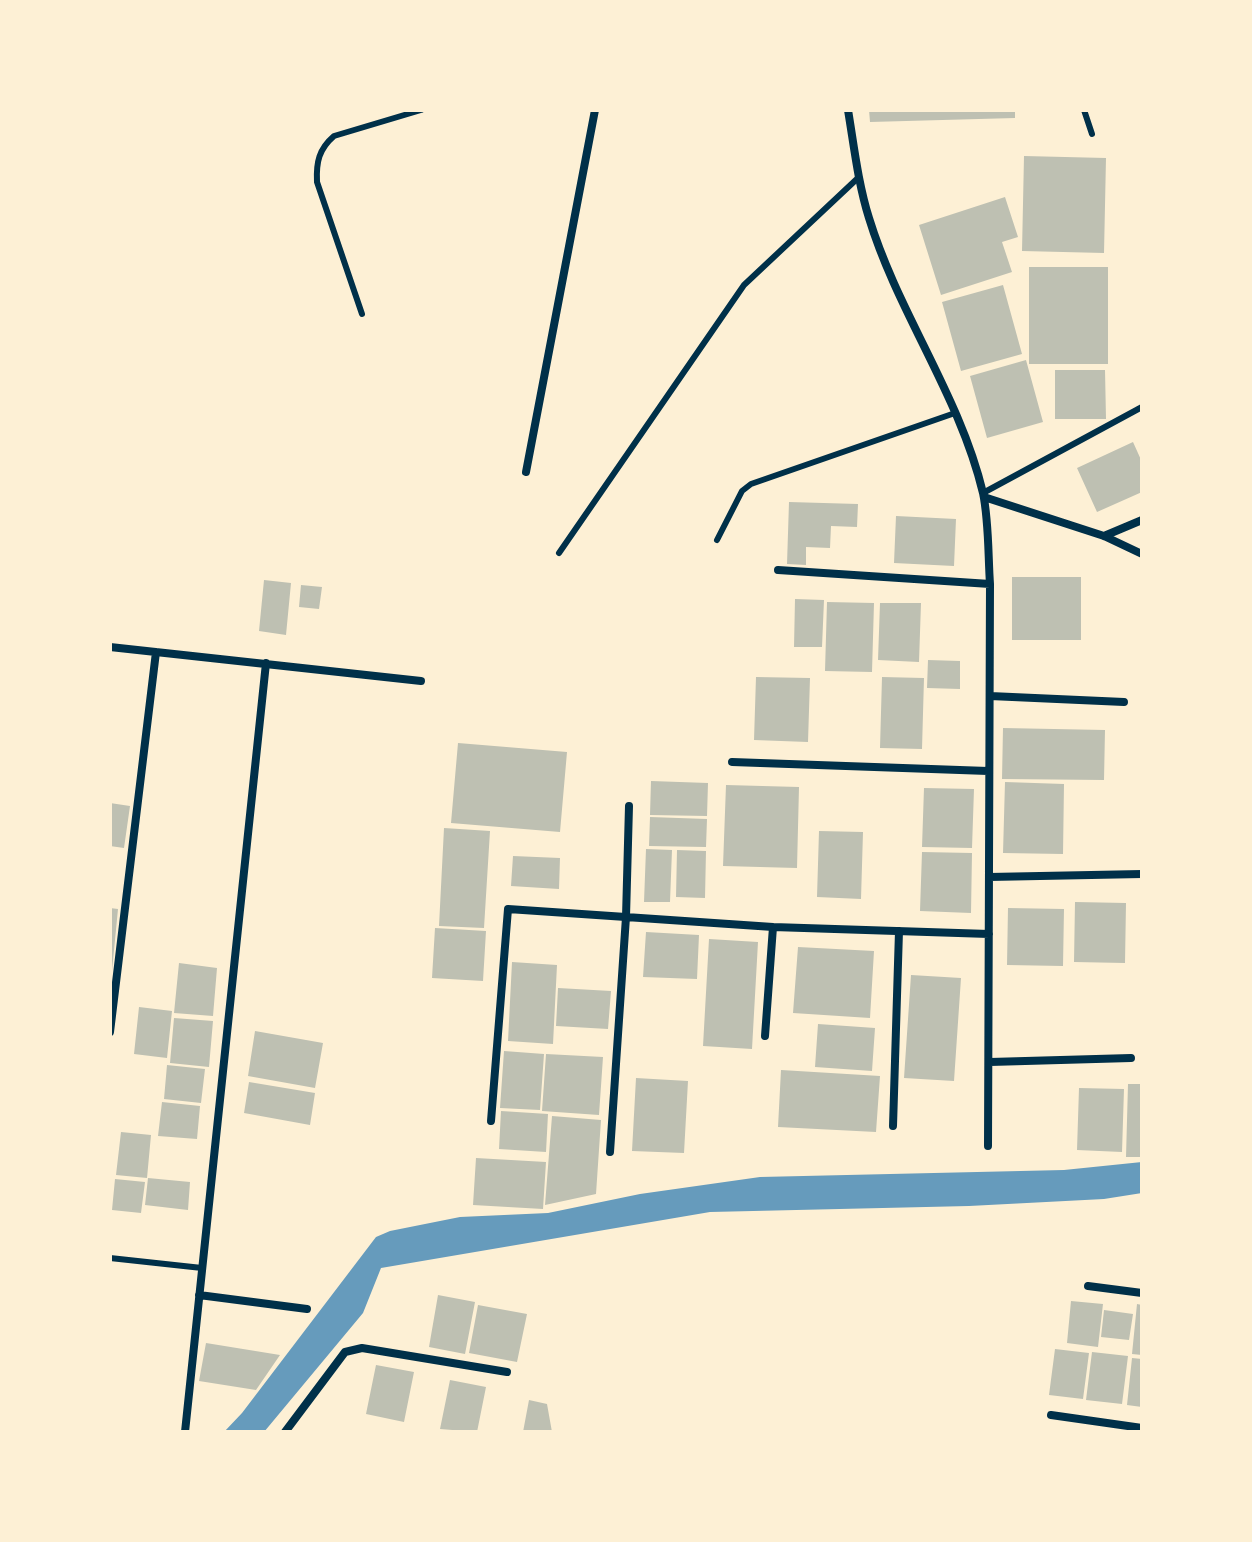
<!DOCTYPE html>
<style>
body{margin:0}
#map{position:relative;width:1252px;height:1542px;overflow:hidden;background:#fdf0d5;font-family:Ubuntu,sans-serif}
canvas{display:block}
.frame{position:absolute;inset:0;border:112px solid #fdf0d5;pointer-events:none}
</style>
<div id="map">
<canvas width="1252" height="1542"></canvas>
<div class="frame"></div>
</div>
<script>
const g = document.querySelector('canvas').getContext('2d');
g.lineJoin = 'round';
function fill(path, color) {
  g.fillStyle = color;
  g.fill(path, 'evenodd');
}
function stroke(path, color, width, dash) {
  g.strokeStyle = color;
  g.lineWidth = width;
  g.lineCap = dash ? 'butt' : 'round';
  g.setLineDash(dash || []);
  g.stroke(path);
}
const water = new Path2D(`
 M1142,1162V1193L1104,1199L969,1206L710,1212L381,1268L363,1313L264,1432H224L242,1413L376,1237L390,1231L460,1217L548,1213L640,1194L760,1177L1064,1170Z`);
const building = new Path2D(`
 M869,110H1015V118L870,122Z
 M1024,156L1106,158L1104,253L1022,251Z
 M1005,197L1018,237L1002,242L1012,272L941,295L919,225Z
 M1029,267H1108V364H1029Z
 M1003,285L1022,354L961,371L942,302Z
 M1026,360L1043,422L987,438L970,376Z
 M1055,370H1105L1106,419H1055Z
 M1133,442L1142,462V492L1097,512L1077,468Z
 M789,502L858,504L857,527L831,526L830,548L806,547V565L787,564Z
 M896,516L956,519L954,566L894,563Z
 M1012,577H1081V640H1012Z
 M264,580L291,583L286,635L259,631Z
 M301,585L322,587L319,609L299,607Z
 M795,599L824,600L822,647H794Z
 M827,602L874,603L872,672L825,671Z
 M880,603H921L919,662L878,660Z
 M928,660L960,661V689L927,688Z
 M756,677L810,678L808,742L754,740Z
 M882,677L924,678L922,749L880,748Z
 M1003,728L1105,730L1104,780L1002,779Z
 M458,743L567,752L560,832L451,823Z
 M651,781L708,783L707,816L650,815Z
 M1005,782L1064,784L1063,854L1003,853Z
 M726,785L799,787L797,868L723,866Z
 M924,788L974,789L972,848L922,847Z
 M110,803L130,806L124,848L110,846Z
 M650,817L707,819L706,847L649,846Z
 M444,828L490,831L484,928L439,926Z
 M819,831L863,832L861,899L817,897Z
 M646,849L672,850L670,902H644Z
 M677,850L706,851L705,898L676,897Z
 M922,852L972,853L971,913L920,911Z
 M513,856L560,858L559,889L511,886Z
 M1075,902L1126,903L1125,963L1074,962Z
 M110,908L118,909L112,971L110,970Z
 M1008,908L1064,909L1063,966L1007,965Z
 M435,928L486,931L483,981L432,978Z
 M646,932L699,935L697,979L643,977Z
 M709,939L758,942L752,1049L703,1046Z
 M798,947L874,951L870,1018L793,1013Z
 M512,962L557,965L553,1044L508,1041Z
 M179,963L217,968L213,1016L174,1013Z
 M911,975L961,978L954,1081L904,1078Z
 M558,988L611,991L608,1029L556,1026Z
 M139,1007L172,1011L167,1058L134,1054Z
 M174,1018L213,1021L209,1067L170,1063Z
 M818,1024L875,1028L872,1071L815,1067Z
 M255,1031L323,1043L315,1088L248,1076Z
 M504,1051L544,1054L540,1110L500,1108Z
 M546,1054L603,1057L599,1115L542,1111Z
 M167,1065L205,1069L201,1103L164,1099Z
 M781,1070L880,1076L876,1132L778,1127Z
 M636,1078L688,1081L684,1153L632,1151Z
 M249,1082L315,1093L310,1125L244,1113Z
 M1128,1084H1142V1157H1126Z
 M1079,1088L1124,1089L1122,1152L1077,1150Z
 M162,1102L200,1106L197,1139L158,1136Z
 M501,1111L548,1114L546,1152L499,1149Z
 M552,1116L601,1120L596,1194L545,1205Z
 M121,1132L151,1135L147,1178L116,1175Z
 M476,1158L546,1162L543,1209L473,1205Z
 M148,1178L190,1182L188,1210L145,1205Z
 M115,1179L145,1182L141,1213L112,1210Z
 M438,1295L475,1302L465,1354L429,1347Z
 M1071,1301L1103,1304L1098,1347L1067,1343Z
 M1137,1304L1142,1305V1355L1132,1354Z
 M478,1305L527,1314L517,1362L469,1353Z
 M1104,1310L1133,1314L1129,1340L1101,1337Z
 M206,1343L280,1355L256,1390L199,1381Z
 M1055,1349L1089,1353L1083,1399L1049,1395Z
 M1092,1352L1128,1356L1122,1404L1086,1400Z
 M1132,1358L1142,1359V1407L1127,1405Z
 M376,1365L414,1372L404,1422L366,1414Z
 M450,1380L486,1387L477,1432L440,1429Z
 M529,1400L547,1404L552,1432H523Z`);
const service = new Path2D(`
 M1084,110L1092,134
 M362,314L317,182C316,162 319,149 334,136L421,110
 M983,493L1142,407
 M717,540L742,491L751,484L955,413
 M559,553L744,285L859,177
 M110,1258L202,1268`);
const minor = new Path2D(`
 M848,110C854,146 858,183 869,218C898,313 960,396 983,493C989,522 988,555 990,584L988,1146
 M526,472L595,110
 M984,497L1104,536L1142,554
 M1104,536L1142,520
 M778,570L990,584
 M110,647L421,681
 M990,696L1124,702
 M732,762L988,771
 M989,877L1142,874
 M110,1032L156,652
 M765,1036L773,927
 M990,1062L1131,1058
 M491,1121L508,909L773,927L989,934
 M893,1126L899,931
 M610,1152L626,917L629,806
 M1088,1286L1142,1293
 M199,1295L307,1309
 M1051,1415L1142,1428
 M185,1432L266,663
 M285,1432L345,1352L362,1348L507,1372`);
fill(water, '#669bbc');
fill(building, '#bec0b2');
stroke(service, '#003049', 6);
stroke(minor, '#003049', 8);
</script>
